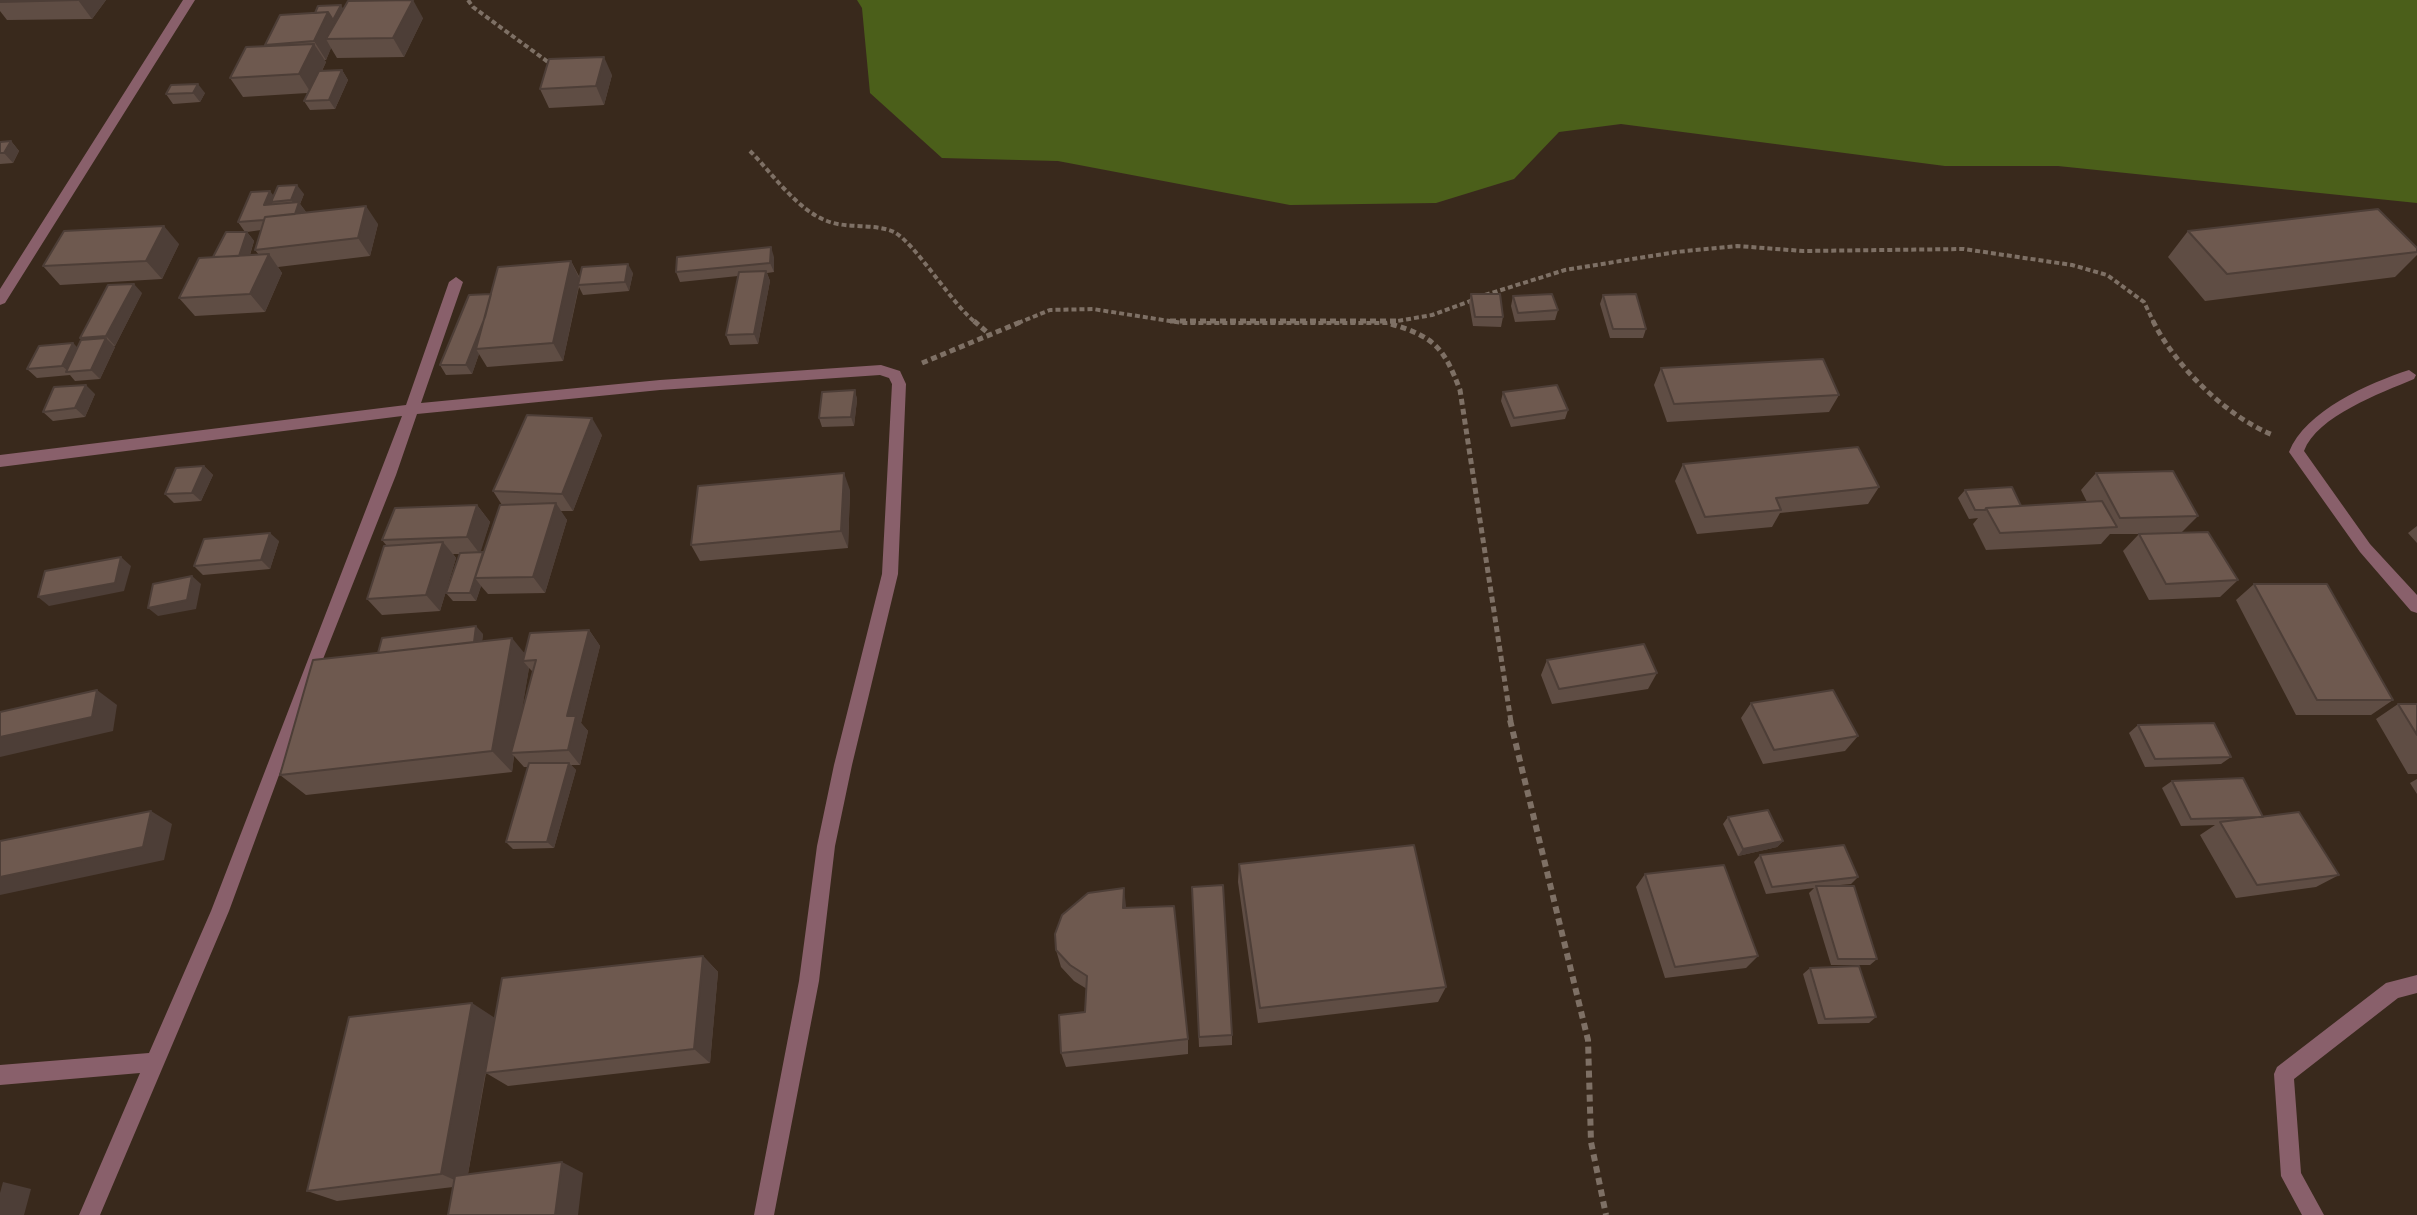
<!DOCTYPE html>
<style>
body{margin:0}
canvas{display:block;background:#39291c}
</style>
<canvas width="2417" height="1215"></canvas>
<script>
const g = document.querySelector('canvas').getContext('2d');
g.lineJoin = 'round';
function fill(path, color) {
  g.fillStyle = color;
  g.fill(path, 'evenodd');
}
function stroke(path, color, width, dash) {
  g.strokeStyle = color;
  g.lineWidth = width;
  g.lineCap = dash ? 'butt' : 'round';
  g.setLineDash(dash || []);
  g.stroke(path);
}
const green = new Path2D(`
 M857,0H2417V203L2058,166H1945L1621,124L1559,132L1514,179L1436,203L1290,205L1058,161L942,158L870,93L862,8Z`);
const pathFar2 = new Path2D(`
 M468,0L473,7L552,65
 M750,151C772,173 797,210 827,221C847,229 874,223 894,232C915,243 951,303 976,323
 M1485,295L1565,270L1676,252L1737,246L1803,251L1964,249L2072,265L2107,275L2144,302L2154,323
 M1018,323L1050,310L1093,309L1182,323H1386L1432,315L1476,299`);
const pathFar1 = new Path2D(`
 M974,321L988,333
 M1170,321H1397
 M2153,321C2175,366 2227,417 2273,435
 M1391,324C1435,337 1444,348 1460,390L1511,722
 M922,363L1023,321`);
const path = new Path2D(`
 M1510,720L1588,1040L1591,1142L1606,1215`);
const street = new Path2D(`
 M183,0H195L5,303L0,305V289Z
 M456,277L463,282L421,403L660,380L881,365L900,371L906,384L898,574L852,765L835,846L819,981L774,1215H754L799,981L817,846L834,765L882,574L892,384L889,378L880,375L660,390L417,414L396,475L304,707L229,911L100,1215H79L140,1073L0,1085V1065L149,1053L211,911L402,416L0,467V455L406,405L449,282Z
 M2409,370L2416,375L2414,379C2381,393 2317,416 2304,451L2370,544L2417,595V613L2411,611L2360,552L2289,452C2305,411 2369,383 2409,370Z
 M2417,975V993L2398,998L2294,1079L2301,1173L2324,1215H2302L2281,1176L2274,1074L2277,1067L2386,983Z`);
const wall = new Path2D(`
 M0,0H106L92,19L7,20L0,11Z
 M343,9L423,18L404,57L337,58L331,48L326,60H324L326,62L322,71L342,70L348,80L335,109L310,110L304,101L307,93L243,97L230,78L266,46L265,45L315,13Z
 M612,75L604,105L549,108L540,89Z
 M171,85L205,93L200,102L173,104L166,94Z
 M11,141L19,151L13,163L0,164V142Z
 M304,194L300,204L306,212L378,224L370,256L278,267L282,273L265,312L195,316L179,298L245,232L238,222L274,196ZM261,230L255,250L259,255H250L254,241L247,232Z
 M2188,231L2417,248V255L2395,277L2205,301L2168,257Z
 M179,244L162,279L60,285L43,266Z
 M774,257V272L767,273L770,281L758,344L730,345L726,335L738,276L680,282L676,272Z
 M571,261L580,278L633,273L629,291L583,295L579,287L563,361L487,367L479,354L472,374L446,375L440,365L491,294Z
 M142,293L115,346H113L115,347L100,379L75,381L70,375L37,378L27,369L73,343L77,348L82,340L80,338Z
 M1471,294L1503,317L1501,327L1473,326L1469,303Z
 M1603,295L1646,329L1643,338H1610L1600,304Z
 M1513,296L1558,310L1555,320L1515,322L1511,306Z
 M1661,368L1839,395L1829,412L1667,422L1654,385Z
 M855,390L857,400L854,426L822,427L819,418Z
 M1503,392L1568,410L1565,419L1511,427L1501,401Z
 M95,394L85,417L53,421L43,412Z
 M602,435L573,511H560L567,520L545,593L488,594L481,586L476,601H453L446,593L460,554H453L456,558L440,611L382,615L367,599L387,546L382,540L477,505L490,522L480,552L483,553L502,505L493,491Z
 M1683,464L1879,487L1868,504L1780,513L1772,527L1697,534L1675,481Z
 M204,466L213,475L201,501L174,503L165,494Z
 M2096,473L2198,516L2181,533L2238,580L2220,597L2149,600L2123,551L2139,534H2163H2110L2101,544L1986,550L1973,524L1978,518L1969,519L1958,498L1965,490L2021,506L2087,502L2081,490Z
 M850,490L848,548L700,561L691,545Z
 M2417,526V543L2408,533Z
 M279,541L270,569L203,575L194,566Z
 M2254,584L2393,700L2371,715H2296L2236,600Z
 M589,630L600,646L581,723L588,731L580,765H571L576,770L554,848L513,849L506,842L528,767H524L514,756L512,772L306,795L280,775L378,653L483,634L482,641L525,653ZM529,668L533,672L521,714Z
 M1547,660L1657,673L1648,689L1552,704L1541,675Z
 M1751,703L1858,736L1845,751L1763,764L1741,718Z
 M2398,704H2417V774H2408L2376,719Z
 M2138,725L2231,757L2221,764L2145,767L2129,733Z
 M2417,779V794L2410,783Z
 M2172,781L2263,817L2339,875L2316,887L2236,898L2200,835L2215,825L2181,826L2162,788Z
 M1728,817L1783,841L1777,847L1738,856L1723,824Z
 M1760,855L1858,877L1851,884L1829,886L1877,959L1870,965H1831L1809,893L1814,888L1766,894L1754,862Z
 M1239,864L1446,987L1438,1002L1258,1023L1238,882Z
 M1645,874L1758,956L1746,968L1665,978L1636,887Z
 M1192,887L1232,1035V1045L1199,1047Z
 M1126,908L1188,1039V1054L1066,1067L1061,1053L1085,1012L1087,989L1074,981L1061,967L1056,950Z
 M703,956L718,972L710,1063L508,1086L486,1073L468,1174L583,1173L453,1187L337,1201L307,1191L495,1018Z
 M1810,968L1876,1017L1869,1023L1818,1024L1803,974Z`);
const shadedWall = new Path2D(`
 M78,0H106L92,19Z
 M413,0L423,18L404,57L393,38Z
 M341,5L347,15L326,39L331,48L326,60L314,41L328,12Z
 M314,44L326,62L311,93L299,74Z
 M604,57L612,75L604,105L596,86Z
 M342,70L348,80L335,109L329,100Z
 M198,84L205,93L200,102L193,93Z
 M11,141L19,151L13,163L4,153Z
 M297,185L304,194L300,204L306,212L293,218L297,208L291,200Z
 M270,191L277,200L271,202L274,206L264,205Z
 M366,206L378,224L370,256L358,238Z
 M164,226L179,244L162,279L146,261Z
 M247,232L254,241L244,273L237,263Z
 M771,247L774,257V272L770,263Z
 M269,254L282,273L265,312L250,294Z
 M571,261L580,280L563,361L553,343Z
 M628,264L633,273L629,291L625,282Z
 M766,271L770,281L758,344L754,334Z
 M134,284L142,293L115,346L106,336Z
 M494,294L476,349L479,354L472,374L466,365Z
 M106,338L115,347L100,379L91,370Z
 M73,343L82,352L68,371L62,366Z
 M86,385L95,394L85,417L75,408Z
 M855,390L857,400L854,426L851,417Z
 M592,418L602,435L573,511L562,494Z
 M204,466L213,475L201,501L192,493Z
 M844,473L850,490L848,548L841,531Z
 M556,503L567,520L545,593L533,577Z
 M477,505L490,522L480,554L467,537Z
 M270,533L279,541L270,569L261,560Z
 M443,542L456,558L440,611L426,595Z
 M483,552L475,578L481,586L476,601L470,593Z
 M121,557L131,566L124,591L49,606L38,597Z
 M192,576L201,584L196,609L158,616L148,608Z
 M476,626L483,634L480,658L473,650Z
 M589,630L600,646L581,723L588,731L580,765L568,750L567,716Z
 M512,638L530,660L523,661L529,668L515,753H511L514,756L512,772L492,751Z
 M97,690L117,705L113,731L0,757V737Z
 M569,763L576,770L554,848L547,842Z
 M151,811L172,824L164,860L0,895V877Z
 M1783,841L1777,847L1738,856L1743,849Z
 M1124,888L1126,906V926L1123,908Z
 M703,956L718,972L710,1063L694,1049Z
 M472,1003L495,1018L466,1185L441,1174Z
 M562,1162L583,1173L578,1215H555Z
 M3,1182L31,1189L24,1215H0V1193Z`);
const building = new Path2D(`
 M0,0H78L0,2Z
 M413,0L393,38L326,39L348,1Z
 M341,5L333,20L328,12L315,13L318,6Z
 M328,12L314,41L265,45L280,15Z
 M314,44L299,74L230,78L246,47Z
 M604,57L596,86L540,89L549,59Z
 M342,70L329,100L304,101L319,71Z
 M198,84L193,93L166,94L171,85Z
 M11,141L4,153H0V142Z
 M297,185L291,200L271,202L278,186Z
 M270,191L264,205L299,202L295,214L265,217L264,220L238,222L251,192Z
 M366,206L358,238L255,250L265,217Z
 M2378,209L2417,248V252L2227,274L2188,231Z
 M164,226L146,261L43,266L64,231Z
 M226,232H247L239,256L213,257Z
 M771,247L770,263L676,272L677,257Z
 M269,254L250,294L179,298L199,258Z
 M571,261L553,343L476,349L498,267Z
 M628,264L625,282L578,285L582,267Z
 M766,271L754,334L726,335L739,272Z
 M134,284L106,336L80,338L108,285Z
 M491,294L485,317L466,365H440L469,295Z
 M1471,294H1500L1503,317H1475Z
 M1552,294L1558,310L1518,313L1513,296Z
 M1636,294L1646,329H1613L1603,295Z
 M106,338L91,370L66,372L81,340Z
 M73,343L62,366L27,369L39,346Z
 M1823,359L1839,395L1674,404L1661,368Z
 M86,385L75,408L43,412L54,387Z
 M1557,385L1568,410L1514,418L1503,392Z
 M855,390L851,417L819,418L822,392Z
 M527,415L592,418L562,494L493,491Z
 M1858,447L1879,487L1776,498L1781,510L1705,517L1683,464Z
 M204,466L192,493L165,494L176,468Z
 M2173,471L2198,516L2120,518L2096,473Z
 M844,473L841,531L691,545L698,486Z
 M2012,487L2021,506L1986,508L1985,510H1975L1965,490Z
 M2102,501L2117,527L2000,533L1986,508Z
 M556,503L533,577L475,578L500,505Z
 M477,505L467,537L382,540L395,508Z
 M2208,532L2238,580L2166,584L2139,534Z
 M270,533L261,560L194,566L204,539Z
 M443,542L426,595L367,599L384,546Z
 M483,552L470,593H446L460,553Z
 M121,557L115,583L38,597L45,571Z
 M192,576L187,600L148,608L153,584Z
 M2254,584H2327L2393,700H2317Z
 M476,626L474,642L378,653L382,638Z
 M589,630L567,716H576L568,750L511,753L536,660L523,661L530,633Z
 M512,638L492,751L280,775L313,660Z
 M1644,644L1657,673L1559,689L1547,660Z
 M97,690L92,717L0,737V712Z
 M1833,690L1858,736L1774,750L1751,703Z
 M2398,704H2417V735Z
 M2214,723L2231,757L2155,759L2138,725Z
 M529,763H569L547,842H506Z
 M2243,778L2263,817L2191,819L2172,781Z
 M1768,810L1783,841L1743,849L1728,817Z
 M151,811L143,847L0,877V841Z
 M2299,812L2339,875L2257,885L2220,822Z
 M1414,845L1446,987L1260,1008L1239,864Z
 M1844,845L1858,877L1772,887L1760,855Z
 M1724,865L1758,956L1675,967L1645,874Z
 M1223,885L1232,1035L1199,1037L1192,887Z
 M1816,886H1854L1877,959H1838Z
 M1124,888L1123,908L1174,906L1188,1039L1061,1053L1059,1015L1085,1012L1087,976L1070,965L1056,950L1055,934L1062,915L1088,893Z
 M703,956L694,1049L485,1073L502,978Z
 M1859,966L1876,1017L1825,1019L1810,968Z
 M472,1003L441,1174L307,1191L349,1017Z
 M562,1162L555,1215H448L455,1176Z`);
fill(green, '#4b5f1a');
stroke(pathFar2, '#7e7065', 4, [5, 3]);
stroke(pathFar1, '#7e7065', 5, [6, 4]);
stroke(path, '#7e7065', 6, [7, 5]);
fill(street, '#89606b');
fill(wall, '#5f4d44');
fill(shadedWall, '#4d3e37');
fill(building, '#6e594f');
stroke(building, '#4d3e37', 2);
</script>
